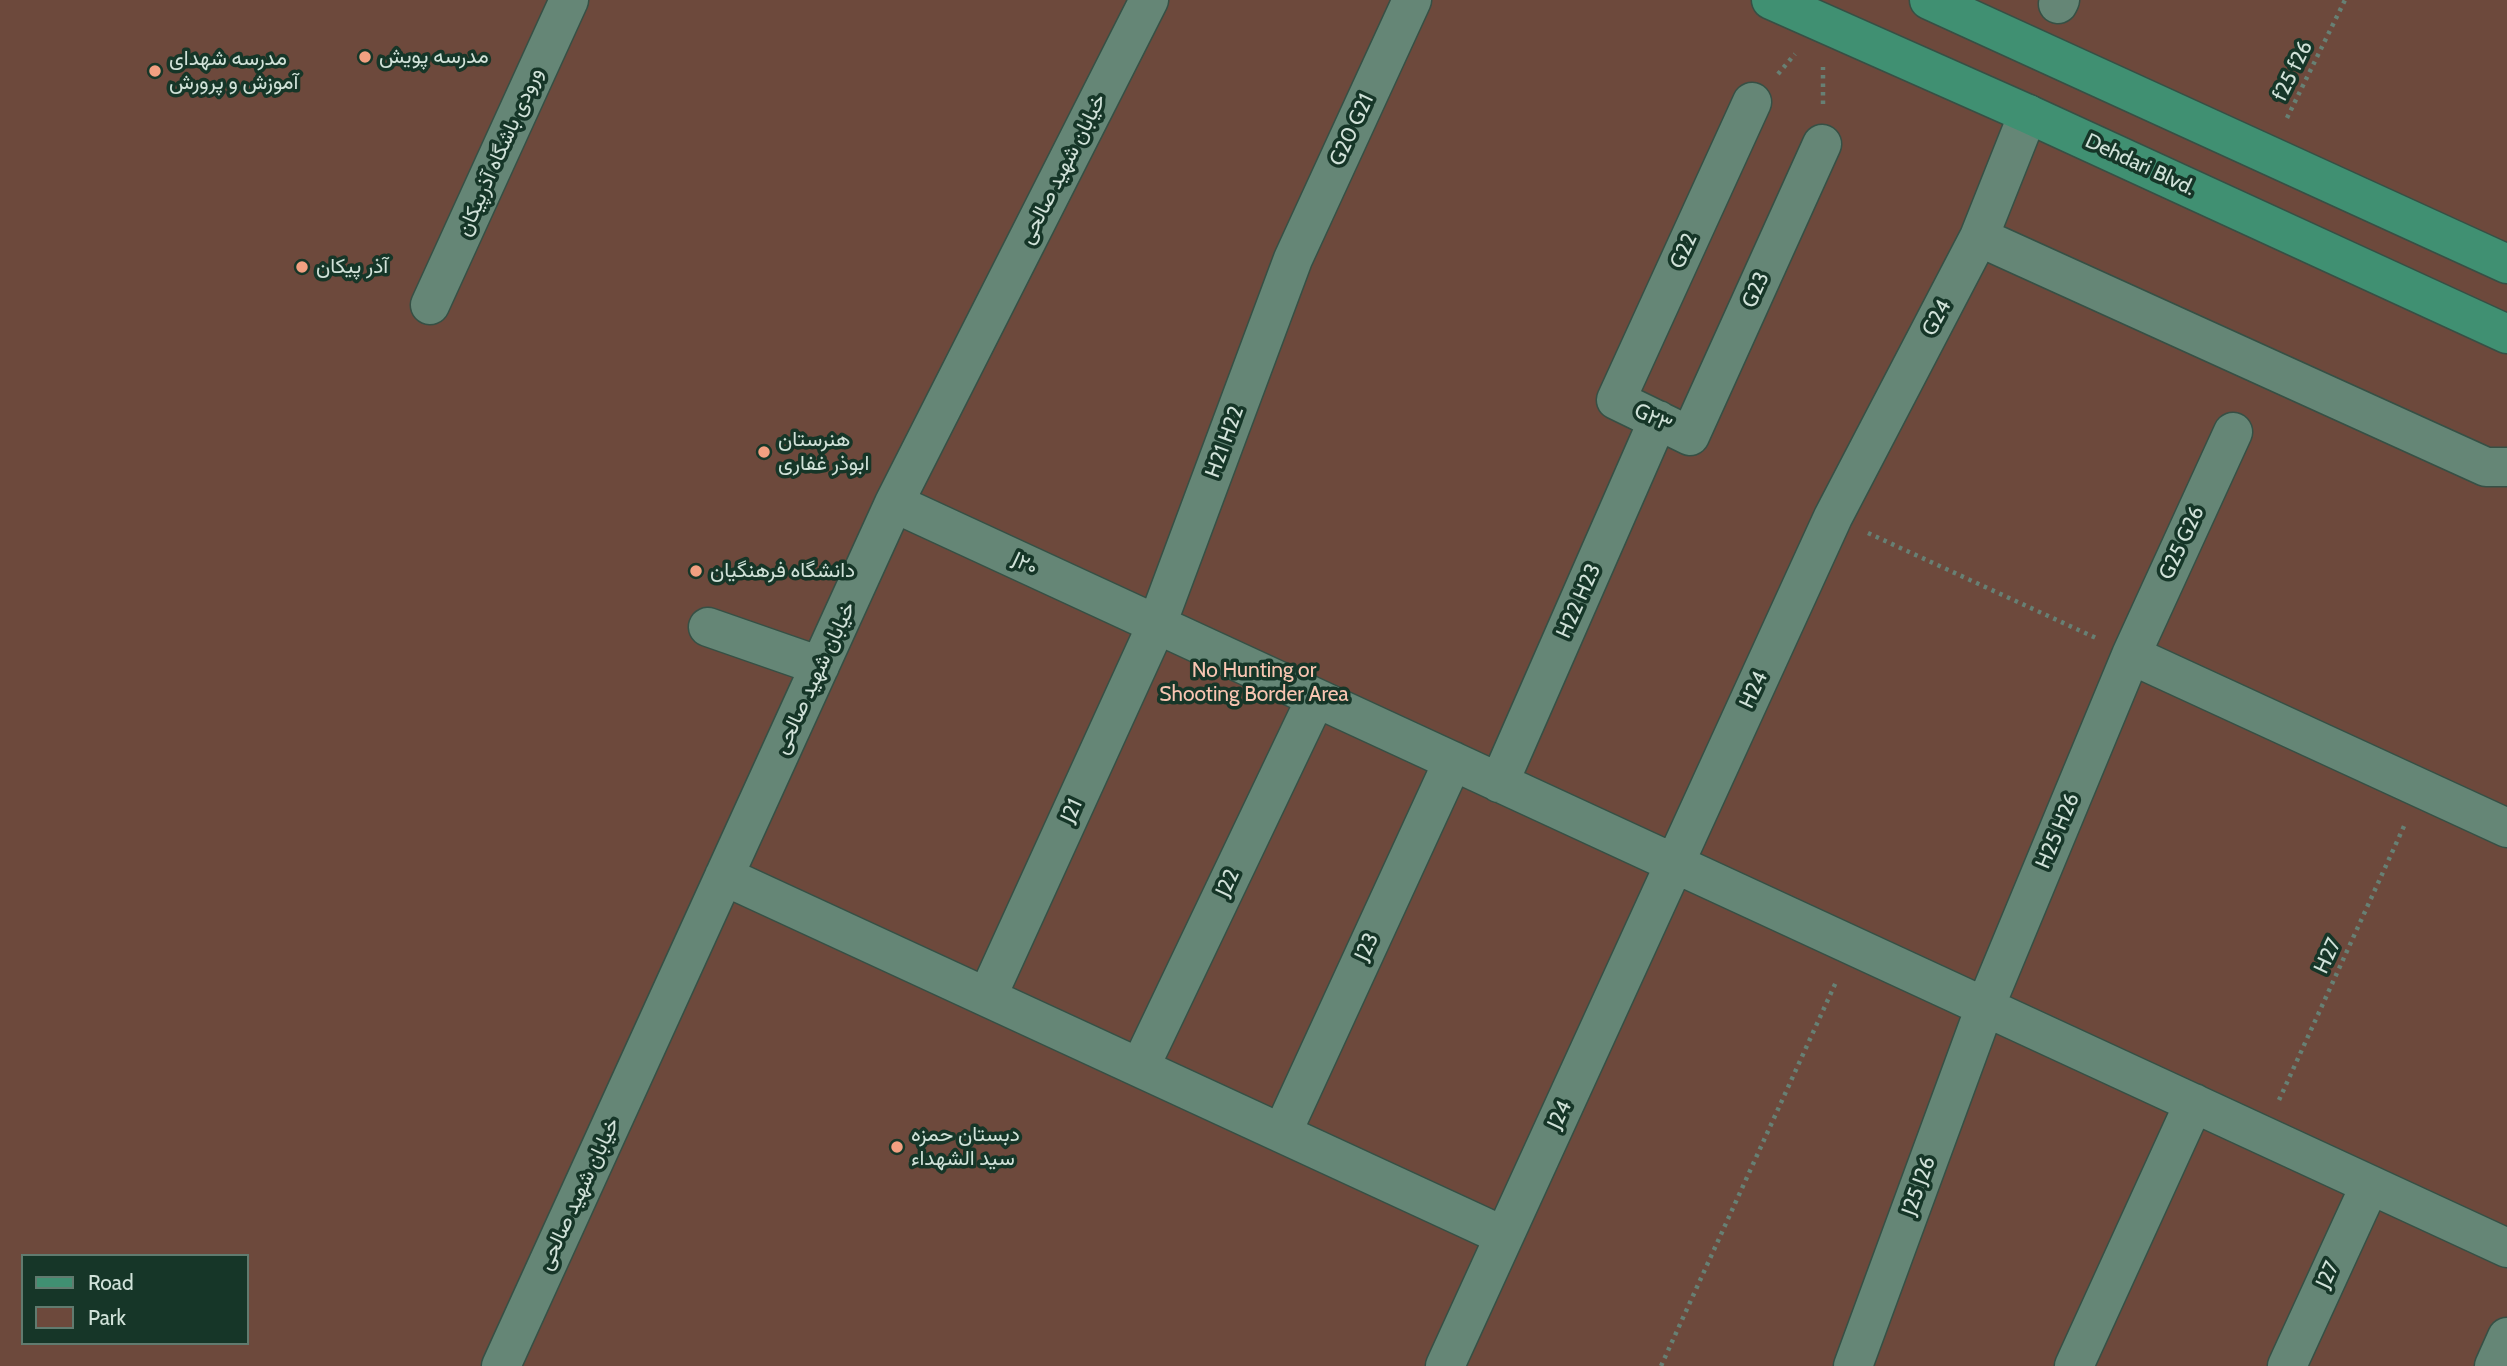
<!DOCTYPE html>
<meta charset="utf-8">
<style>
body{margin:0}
#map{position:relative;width:2507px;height:1366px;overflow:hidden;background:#163628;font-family:Cabin,sans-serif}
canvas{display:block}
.legend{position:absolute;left:21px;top:1254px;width:228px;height:91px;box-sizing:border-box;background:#163628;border:2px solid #617b6f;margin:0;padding:9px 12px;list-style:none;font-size:21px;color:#d1e2d9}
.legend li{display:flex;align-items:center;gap:14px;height:35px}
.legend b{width:35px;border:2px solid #617b6f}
</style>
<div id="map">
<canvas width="2507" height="1366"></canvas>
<ul class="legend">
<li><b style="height:9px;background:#409072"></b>Road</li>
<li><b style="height:19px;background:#6d493c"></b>Park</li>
</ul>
</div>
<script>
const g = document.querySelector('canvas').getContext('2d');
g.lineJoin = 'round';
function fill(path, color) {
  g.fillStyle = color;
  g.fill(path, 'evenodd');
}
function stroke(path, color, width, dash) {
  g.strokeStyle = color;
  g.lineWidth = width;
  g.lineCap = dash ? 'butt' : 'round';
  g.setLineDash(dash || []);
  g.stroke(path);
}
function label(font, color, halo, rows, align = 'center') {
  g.font = font + ' Cabin,Vazirmatn,sans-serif';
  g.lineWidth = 7;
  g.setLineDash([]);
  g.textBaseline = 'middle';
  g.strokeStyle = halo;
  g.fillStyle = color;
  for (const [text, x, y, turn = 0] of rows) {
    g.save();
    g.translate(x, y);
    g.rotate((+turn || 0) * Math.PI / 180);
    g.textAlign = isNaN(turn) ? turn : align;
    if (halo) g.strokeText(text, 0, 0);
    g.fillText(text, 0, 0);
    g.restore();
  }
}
const green = new Path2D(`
 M0,0H2507V1366H0ZM23,1256H247V1343H23Z`);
const path = new Path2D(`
 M1778,74L1795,54
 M1823,104V67
 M2287,118L2345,0
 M1868,533L2096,638
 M2279,1100L2405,824
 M1661,1366L1836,982`);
const minor = new Path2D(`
 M2058,4L2060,0
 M1752,102L1616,400L1690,436L1822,144
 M1979,237L2486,467H2507
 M430,305L569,0
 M894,503L2507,1248
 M708,627L820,666
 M2131,655L2507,828
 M1499,783L1658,420
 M724,876L1504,1236
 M987,997L1157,624L1293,259L1412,0
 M1140,1067L1316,698
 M1282,1133L1453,761
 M501,1366L894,503L1149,0
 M1445,1366L1833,517L1979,237L2028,114
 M1853,1366L1985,1007L2131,655L2233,432
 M2074,1366L2194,1103
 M2287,1366L2370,1185
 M2494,1366L2507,1337`);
const major = new Path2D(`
 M1771,0L2028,114L2507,334
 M1929,0L2507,264`);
const markers = [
 [365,57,7,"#f2a081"],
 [155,71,7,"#f2a081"],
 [302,267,7,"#f2a081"],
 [764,452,7,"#f2a081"],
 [696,571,7,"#f2a081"],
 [897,1147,7,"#f2a081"]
];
const poiNames = [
 ["مدرسه پویش",379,57],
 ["مدرسه شهدای",169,59],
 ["آموزش و پرورش",169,83],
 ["آذر پیکان",316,267],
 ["هنرستان",778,440],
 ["ابوذر غفاری",778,464],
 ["دانشگاه فرهنگیان",710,571],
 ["دبستان حمزه",911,1135],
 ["سید الشهداء",911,1159]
];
const streetNames = [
 ["f25 f26",2293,71,-64],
 ["G20 G21",1352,130,-65],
 ["ورودی باشگاه آذرپیکان",500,152,-66],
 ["Dehdari Blvd.",2140,165,25],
 ["خیابان شهید صالحی",1063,169,-63],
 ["G22",1684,251,-65],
 ["G23",1756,290,-66],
 ["G24",1937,318,-62],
 ["G۲۳",1653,418,26],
 ["H21 H22",1225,442,-70],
 ["G25 G26",2182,543,-65],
 ["J۲۰",1025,564,25],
 ["H22 H23",1579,601,-66],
 ["خیابان شهید صالحی",815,678,-65],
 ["H24",1754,690,-65],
 ["J21",1072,811,-65],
 ["H25 H26",2058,831,-67],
 ["J22",1228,883,-65],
 ["J23",1367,947,-65],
 ["H27",2328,956,-65],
 ["J24",1560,1115,-65],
 ["J25 J26",1919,1186,-70],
 ["خیابان شهید صالحی",579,1194,-65],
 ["J27",2328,1275,-65]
];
const parkNames = [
 ["No Hunting or",1254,671],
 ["Shooting Border Area",1254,695]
];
fill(green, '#6d493c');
stroke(minor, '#365045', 41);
stroke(major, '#365045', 41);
stroke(path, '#678074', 4.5, [3.5, 5]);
stroke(minor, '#658676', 38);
stroke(major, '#409072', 38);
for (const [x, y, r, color] of markers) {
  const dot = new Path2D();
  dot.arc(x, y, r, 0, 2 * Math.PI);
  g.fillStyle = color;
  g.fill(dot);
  stroke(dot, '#163628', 2.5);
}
label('21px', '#d1e2d9', '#163628', poiNames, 'left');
label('21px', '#d1e2d9', '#163628', streetNames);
label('21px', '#f8c5b1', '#163628', parkNames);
</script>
